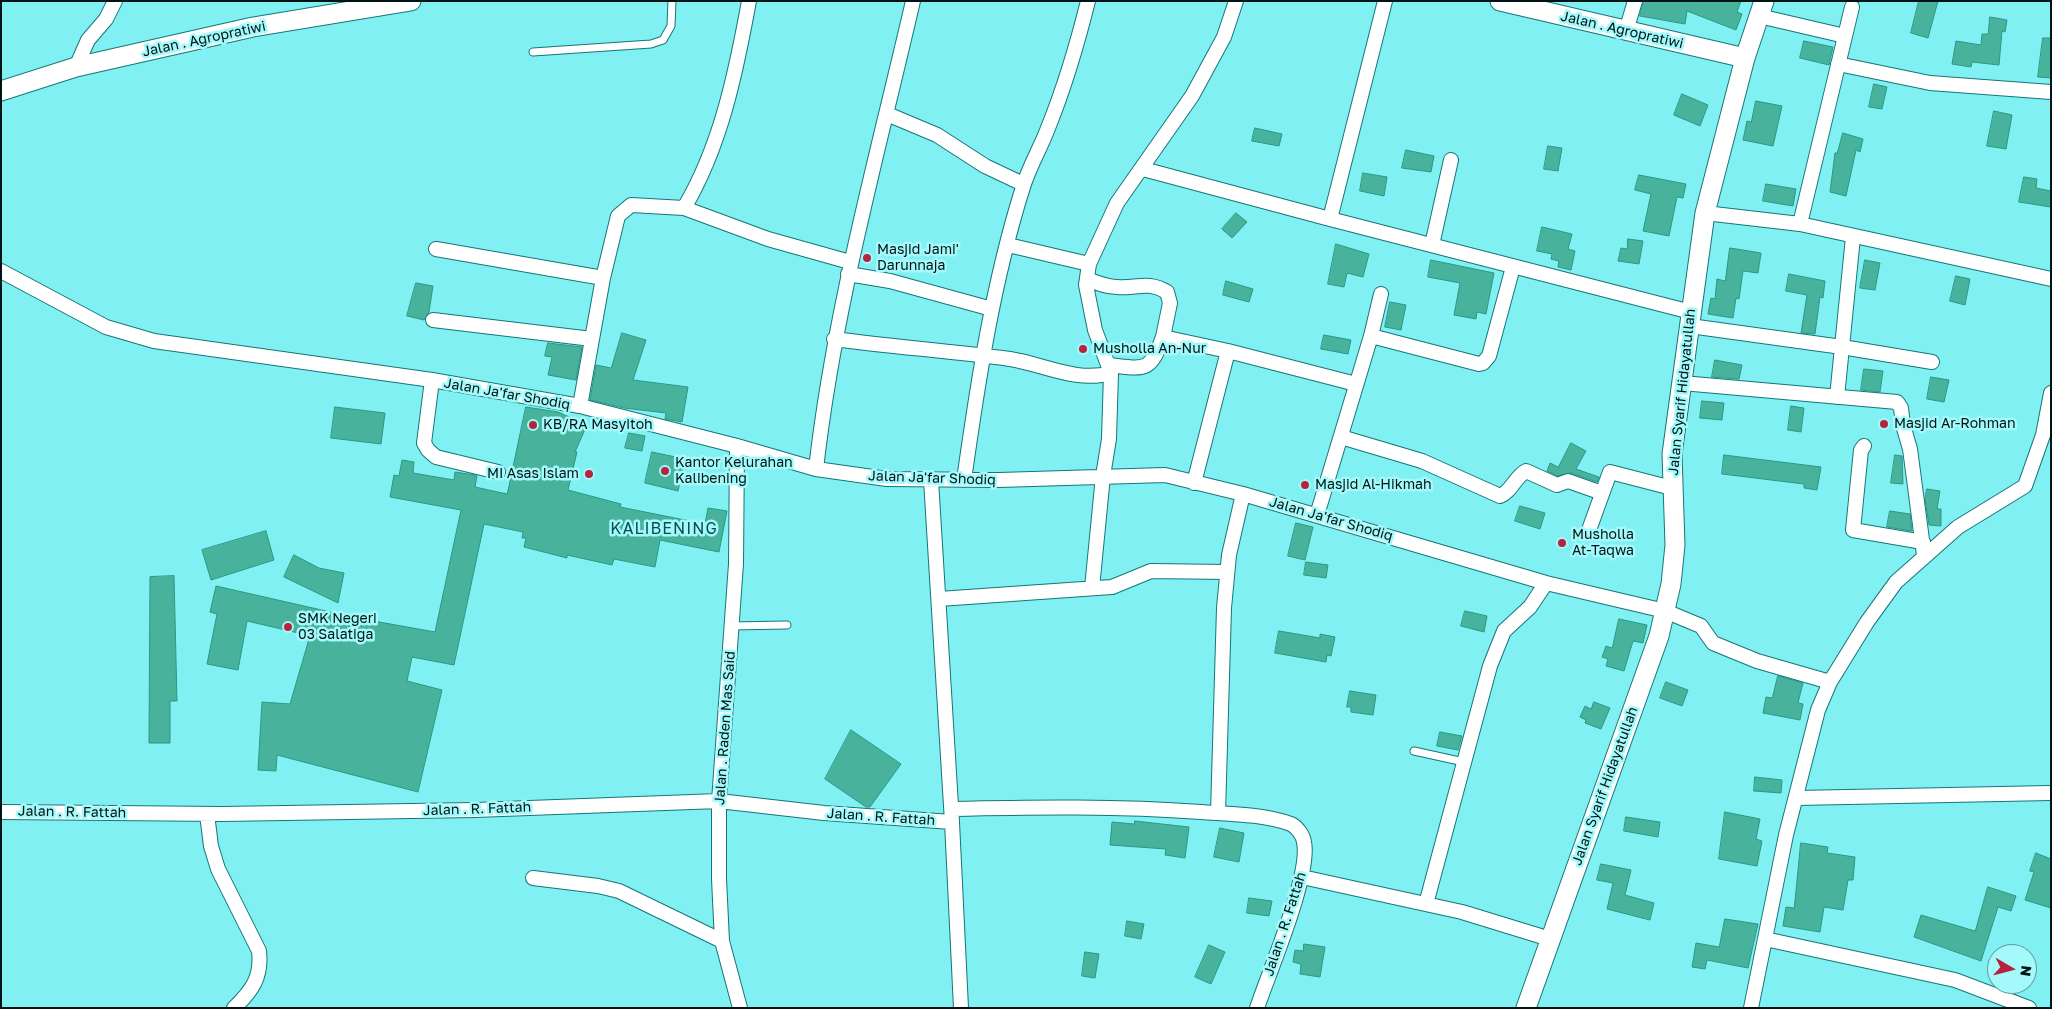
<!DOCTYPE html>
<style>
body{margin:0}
#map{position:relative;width:2052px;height:1009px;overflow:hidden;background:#80f0f2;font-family:"Golos Text",sans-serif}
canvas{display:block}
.frame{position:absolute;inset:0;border:2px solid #001415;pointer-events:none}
.north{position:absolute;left:1987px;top:944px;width:50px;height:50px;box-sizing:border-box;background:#a4f9fb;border:1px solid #629d9f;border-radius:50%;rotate:98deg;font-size:14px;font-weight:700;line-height:20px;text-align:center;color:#001415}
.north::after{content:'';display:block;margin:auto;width:18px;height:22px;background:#b6233e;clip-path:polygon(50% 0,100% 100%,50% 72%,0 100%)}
</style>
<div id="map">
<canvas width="2052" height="1009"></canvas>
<div class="frame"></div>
<div class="north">N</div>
</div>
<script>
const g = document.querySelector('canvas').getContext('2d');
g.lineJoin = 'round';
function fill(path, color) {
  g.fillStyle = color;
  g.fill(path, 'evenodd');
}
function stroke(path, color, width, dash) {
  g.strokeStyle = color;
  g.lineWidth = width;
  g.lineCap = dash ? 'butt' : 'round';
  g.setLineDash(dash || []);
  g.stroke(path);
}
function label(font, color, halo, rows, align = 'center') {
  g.font = font + ' "Golos Text",sans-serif';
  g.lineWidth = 5;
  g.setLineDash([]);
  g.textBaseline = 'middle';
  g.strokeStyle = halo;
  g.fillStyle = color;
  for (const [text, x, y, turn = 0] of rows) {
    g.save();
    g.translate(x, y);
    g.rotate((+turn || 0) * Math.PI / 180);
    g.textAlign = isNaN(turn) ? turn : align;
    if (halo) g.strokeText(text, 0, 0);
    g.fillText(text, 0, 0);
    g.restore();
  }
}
const building = new Path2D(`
 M1644,1H1741L1737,12L1742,14L1736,30L1687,11L1685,24L1640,16Z
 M1919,1H1938L1928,38L1911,33Z
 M1990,17L2007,20L2005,32L2002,31L1999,65L1972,62L1971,67L1952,64L1956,41L1981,45L1982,34H1988Z
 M2043,38H2051V78L2038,77Z
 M1804,41L1833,47L1829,65L1800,58Z
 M1874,84L1887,87L1882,109L1869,107Z
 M1682,94L1708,105L1700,126L1674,115Z
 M1756,101L1782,106L1773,146L1743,140L1747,121L1751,122Z
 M1994,111L2012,115L2006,149L1987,146Z
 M1255,128L1282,134L1279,146L1252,141Z
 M1843,133L1863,139L1860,152L1856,150L1846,196L1830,192L1835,153H1837Z
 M1548,146L1562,148L1558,171L1544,169Z
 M1406,150L1434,156L1431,172L1402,168Z
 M1363,173L1387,177L1384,196L1360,191Z
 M1639,175L1686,184L1683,198L1677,197L1669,236L1643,231L1651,194L1635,190Z
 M2024,177L2037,179L2036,188L2051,191V207L2019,202Z
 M1766,184L1796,189L1793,206L1763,201Z
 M1236,213L1247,222L1232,238L1222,229Z
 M1542,227L1572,234L1568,249L1575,251L1571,270L1558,267L1559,261L1551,259L1552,254L1537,251Z
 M1628,239L1643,241L1639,264L1618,261L1621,248L1627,249Z
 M1336,244L1369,254L1363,277L1347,273L1344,287L1328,284Z
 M1730,248L1761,253L1758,273L1743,271L1739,299L1736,298L1733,318L1708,314L1711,298L1715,299L1717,279L1725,281Z
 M1431,260L1494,273L1486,314L1477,312L1476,319L1454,315L1460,283L1428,277Z
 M1865,260L1880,263L1875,290L1860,288Z
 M1789,274L1825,281L1823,298L1820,297L1815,334L1801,333L1807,295L1786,291Z
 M1956,276L1970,279L1965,305L1950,301Z
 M1226,281L1253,289L1249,302L1223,295Z
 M416,283L433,286L429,312L424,320L407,316Z
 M1390,302L1406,305L1401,330L1385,327Z
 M622,333L646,340L633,380L688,387L682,422L665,419L666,413L624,408L590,400L596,365L611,368Z
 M1324,335L1351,340L1348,354L1321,349Z
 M548,343L582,347L576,380L548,375L552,357L545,356Z
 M1715,360L1742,365L1739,379L1712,377Z
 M1864,369L1883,371L1880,392L1861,390Z
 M1931,377L1949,380L1944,402L1927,399Z
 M1702,401L1724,403L1722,420L1700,418Z
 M1791,406L1804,408L1801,432L1788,430Z
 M335,407L385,413L381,444L331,438Z
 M526,407L558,412L587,425L575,452H577L568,490L621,504L620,507L705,524L708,508L727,511L719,552L660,540L655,567L614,559L612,565L567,555V558L524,547L526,538H522L523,532L484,524L454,665L412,657L407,681L442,690L418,792L277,755L276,771L258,770L262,702L290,704L309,639L307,638V635L247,621L238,670L207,664L217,614L210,612L216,586L357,618L435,632L461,510L390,497L394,475L399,476L402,460L414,462L413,473L454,480L455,472L475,475L477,476L475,487L507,494Z
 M629,433L645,436L642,451L625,448Z
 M1571,443L1586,451L1576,469L1599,477L1597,482L1571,473L1557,476L1547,471L1550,463L1558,467Z
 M652,452L685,459L678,491L645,483Z
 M1724,455L1821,467L1817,490L1804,488V484L1722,474Z
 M1895,455L1902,456L1903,484L1891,483Z
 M1927,489L1940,491L1937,509H1941V526L1929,525L1925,499Z
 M1520,506L1545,513L1540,529L1515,521Z
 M1890,511L1910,514L1912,531L1887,527Z
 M1296,523L1313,527L1305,560L1288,556Z
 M266,531L274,560L211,580L202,550Z
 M294,555L319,568L344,573L338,603L284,577Z
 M1306,562L1328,565L1326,578L1304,575Z
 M174,576L177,701H170V743H149L150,577Z
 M1465,611L1487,616L1484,632L1461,626Z
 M1619,619L1647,625L1643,643L1633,641L1624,671L1606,666L1608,659L1602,657L1606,646L1612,648Z
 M1279,631L1320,638V634L1335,637L1331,656L1327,655L1326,662L1275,653Z
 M1778,676L1803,683L1798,703L1803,704L1800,720L1763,713L1766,697L1772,698Z
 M1666,682L1688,690L1682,706L1660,698Z
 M1350,691L1376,695L1373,715L1351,712V707H1347Z
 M1594,702L1610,708L1601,729L1585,723L1586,720L1580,717L1585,706L1591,709Z
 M851,730L901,764L870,807H866L825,779Z
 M1440,732L1462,736L1458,750L1437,746Z
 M1755,777L1782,780L1781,793L1754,791Z
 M1725,812L1760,819L1756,839L1762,841L1757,866L1719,859Z
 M1626,817L1660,822L1658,837L1624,831Z
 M1135,821L1189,827L1185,858L1165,855L1166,849L1110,845L1112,822L1134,824Z
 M1220,828L1244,833L1239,862L1214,857Z
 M1801,843L1828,847L1827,853L1855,857L1853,880H1848L1843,910L1824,907L1820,932L1783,926L1786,907L1794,908Z
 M2036,853L2051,859V908L2025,900L2034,872L2030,871Z
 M1601,864L1631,870L1625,895L1654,903L1650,920L1607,909L1613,883L1597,880Z
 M1988,887L2016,896L2011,911L1998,907L1981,961L1914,937L1921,915L1975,931Z
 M1249,898L1272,901L1269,916L1247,913Z
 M1725,919L1758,924L1748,968L1707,960L1705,969L1692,967L1696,943L1719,947Z
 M1127,921L1144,924L1141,939L1125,936Z
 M1304,944L1325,947L1320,977L1300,974L1301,964L1293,962L1295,950L1303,951Z
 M1209,945L1225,952L1211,984L1195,977Z
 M1085,952L1099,954L1095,978L1082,976Z`);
const lane = new Path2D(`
 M533,52L651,44L663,40L671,26L672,1
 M731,626L787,625
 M1414,751L1464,762`);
const street = new Path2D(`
 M1385,1L1330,219L1691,312
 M1759,16L1845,36
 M1626,31L1635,1
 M1838,64L1930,83L2051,92
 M76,67L88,40L106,19L115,1
 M887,114L937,135L985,166L1023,184
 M1143,169L1330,219
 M684,208L768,239L850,262
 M1705,213L1800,224L2051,279
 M1800,224L1852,7
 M1008,245L1089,264
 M1432,245L1451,160
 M436,249L603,278
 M1,271L106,327L154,341L432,380L580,406L737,446L816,469L887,479L999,480L1165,475L1243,494L1546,583L1665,611L1701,626L1713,643L1757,661L1830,682
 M848,274L890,281L992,309
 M1087,279C1097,283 1107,287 1117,287C1135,289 1148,280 1167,292L1170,303L1163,337
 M433,320L592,339
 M1690,326L1842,347L1932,362
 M1371,336L1479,364L1483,363L1489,356L1513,267
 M834,339C893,347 952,351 1010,359C1043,364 1077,383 1111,373
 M1109,365C1145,369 1150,373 1163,337L1228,351
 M432,380L424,443L428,450L436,457L498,472
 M1682,383L1897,402L1901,408L1903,425L1910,449L1924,555
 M1837,397L1853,237
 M580,406L603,278L618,216L631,205L684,208C721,146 736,72 749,1
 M1341,437L1422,461L1500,496C1511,492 1515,477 1526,471L1557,485L1568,481L1602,493
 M737,446L736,564L719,801V879L722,941L740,1008
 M1864,446L1861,450L1853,530L1923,542
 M816,469C834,310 877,157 913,1
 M931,480L952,822L961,1008
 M964,480C978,381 993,282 1023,187C1029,167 1041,147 1048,128C1065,86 1077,45 1088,1
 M1194,483L1228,351L1356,384
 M1317,515L1371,336L1381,294
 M1589,530L1610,472L1672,488
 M1092,588L1103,476L1109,439L1111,373L1095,330L1086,285L1089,264L1117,203L1192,96L1224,37L1236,1
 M939,599L1112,587L1151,571L1227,572
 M1796,798L2051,793
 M952,809C1035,807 1118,806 1201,812C1230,814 1263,814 1291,824C1297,827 1303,835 1304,842C1311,875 1269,972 1257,1008
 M1,812L222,814L475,810L719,801L824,813L952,822
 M1218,813L1224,608L1229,555L1243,494
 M207,814L211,846L218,869L259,951C262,977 252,991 234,1008
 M1302,877L1462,912L1550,939
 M533,878L598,886L619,891L722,941
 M1426,904L1490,666L1504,631L1530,607L1546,583
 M1765,939L1955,980L2029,1008
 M1751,1008L1786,835L1818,710L1830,682L1867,622L1896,582L1958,527L2025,486L2043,435L2051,393`);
const secondary = new Path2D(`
 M1500,1L1745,58
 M1,91L76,67L253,27L411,1
 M1526,1008L1659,636L1671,584L1675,545L1672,454L1705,213L1745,58L1764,1`);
const markers = [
 [867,258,5,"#b6233e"],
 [1083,349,5,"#b6233e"],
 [1884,424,5,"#b6233e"],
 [533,425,5,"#b6233e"],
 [665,471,5,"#b6233e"],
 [589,474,5,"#b6233e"],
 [1305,485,5,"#b6233e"],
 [1562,543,5,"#b6233e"],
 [288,627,5,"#b6233e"]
];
const streetNames = [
 ["Jalan . Agropratiwi",1622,30,13],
 ["Jalan . Agropratiwi",204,39,-12],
 ["Jalan Syarif Hidayatullah",1682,392,-84],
 ["Jalan Ja'far Shodiq",507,394,10],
 ["Jalan Ja'far Shodiq",932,478,2],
 ["Jalan Ja'far Shodiq",1331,519,16],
 ["Jalan . Raden Mas Said",725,728,-86],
 ["Jalan Syarif Hidayatullah",1605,786,-70],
 ["Jalan . R. Fattah",477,809,-2],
 ["Jalan . R. Fattah",72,812,1],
 ["Jalan . R. Fattah",881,817,4],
 ["Jalan . R. Fattah",1285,924,-72]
];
const poiNames = [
 ["Masjid Jami'",877,250],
 ["Darunnaja",877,266],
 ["Musholla An-Nur",1093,349],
 ["Masjid Ar-Rohman",1894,424],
 ["KB/RA Masyitoh",543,425],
 ["Kantor Kelurahan",675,463],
 ["Kalibening",675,479],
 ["MI Asas Islam",579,474,"right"],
 ["Masjid Al-Hikmah",1315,485],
 ["Musholla",1572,535],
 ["At-Taqwa",1572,551],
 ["SMK Negeri",298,619],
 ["03 Salatiga",298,635]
];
const quarterNames = [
 ["KALIBENING",664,529]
];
fill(building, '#48b29c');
stroke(building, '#299984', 1);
stroke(lane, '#157678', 9);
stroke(street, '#157678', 16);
stroke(secondary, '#157678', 21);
stroke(lane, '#fff', 7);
stroke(street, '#fff', 14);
stroke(secondary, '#fff', 19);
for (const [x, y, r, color] of markers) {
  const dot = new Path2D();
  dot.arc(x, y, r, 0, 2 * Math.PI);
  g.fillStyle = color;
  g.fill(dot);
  stroke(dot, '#a4f9fb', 2);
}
label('14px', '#001415', '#a4f9fb', streetNames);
label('14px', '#001415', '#a4f9fb', poiNames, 'left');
g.letterSpacing = '1px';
label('16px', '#094d4e', '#a4f9fb', quarterNames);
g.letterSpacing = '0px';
</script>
